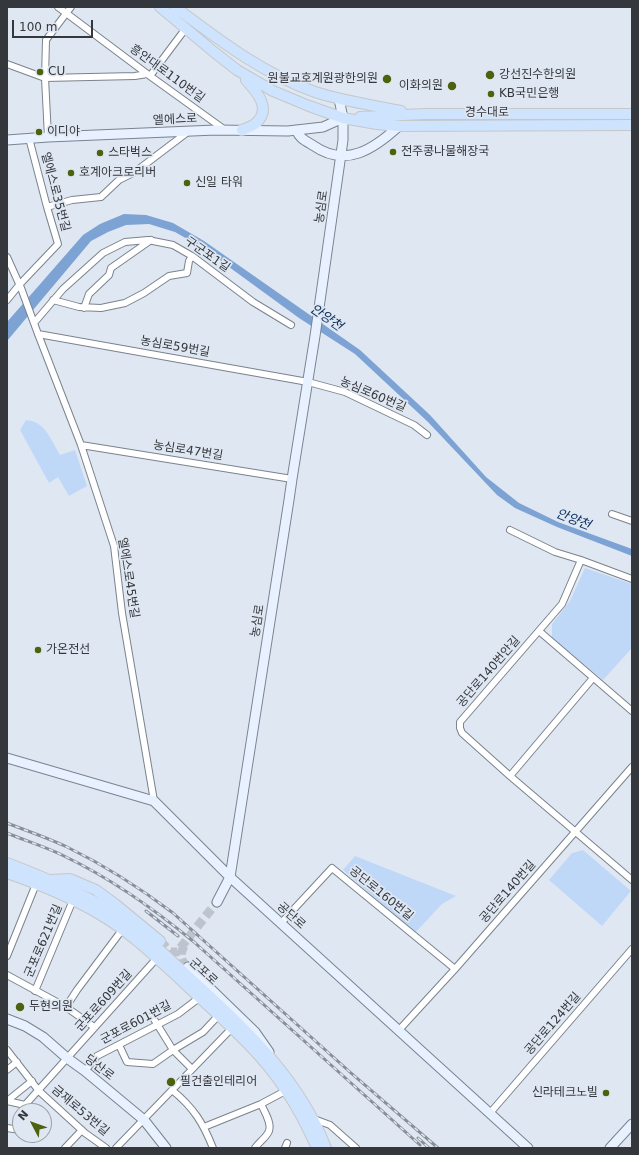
<!DOCTYPE html>
<meta charset="utf-8">
<style>
body{margin:0}
#map{position:relative;width:639px;height:1155px;overflow:hidden;background:#dfe7f2;font-family:"DejaVu Sans",sans-serif}
canvas{display:block}
.frame{position:absolute;inset:0;border:8px solid #34373b;pointer-events:none}
.north{position:absolute;left:12px;top:1103px;width:40px;height:40px;box-sizing:border-box;background:#dfe7f2;border:1px solid #9ba1a9;border-radius:50%;rotate:311deg;font-size:11px;font-weight:700;line-height:16px;text-align:center;color:#34373b}
.north::after{content:'';display:block;margin:auto;width:14px;height:18px;background:#4c620e;clip-path:polygon(50% 0,100% 100%,50% 72%,0 100%)}
.scale{position:absolute;left:12px;top:20px;width:81px;height:18px;box-sizing:border-box;border:2px solid #34373b;border-top:0;padding-left:5px;font-size:12px;line-height:14px;white-space:nowrap;color:#34373b;-webkit-text-stroke:3px #dfe7f2;paint-order:stroke}
</style>
<div id="map">
<canvas width="639" height="1155"></canvas>
<div class="frame"></div>
<div class="north">N</div>
<div class="scale">100 m</div>
</div>
<script>
const g = document.querySelector('canvas').getContext('2d');
g.lineJoin = 'round';
function fill(path, color) {
  g.fillStyle = color;
  g.fill(path, 'evenodd');
}
function stroke(path, color, width, dash) {
  g.strokeStyle = color;
  g.lineWidth = width;
  g.lineCap = dash ? 'butt' : 'round';
  g.setLineDash(dash || []);
  g.stroke(path);
}
function label(font, color, halo, rows, align = 'center') {
  g.font = font + ' "DejaVu Sans","Noto Sans KR",sans-serif';
  g.lineWidth = 3.5;
  g.setLineDash([]);
  g.textBaseline = 'middle';
  g.strokeStyle = halo;
  g.fillStyle = color;
  for (const [text, x, y, turn = 0] of rows) {
    g.save();
    g.translate(x, y);
    g.rotate((+turn || 0) * Math.PI / 180);
    g.textAlign = isNaN(turn) ? turn : align;
    if (halo) g.strokeText(text, 0, 0);
    g.fillText(text, 0, 0);
    g.restore();
  }
}
const green = new Path2D(`
 M26,420C45,421 51,440 60,455L75,450L87,486L69,496L58,477L49,483L20,430Z
 M585,568L632,584V648L603,680L552,638V624L570,601Z
 M583,850L631,891L602,926L549,880L572,853Z
 M355,856L456,896L442,904L415,933L343,870Z`);
const water = new Path2D(`
 M124,214L146,215L173,223L204,241L360,350L430,415L486,477L519,503L558,522L632,549V556L557,527L515,508L497,495L428,422L355,354L299,318L203,248L175,232L149,224L126,225L108,232L91,241L7,341V322L83,235L100,224Z`);
const secondaryTunnel = new Path2D(`
 M160,941L171,952H177L217,902
 M184,946C179,956 180,960 188,967`);
const street = new Path2D(`
 M58,7L150,76L225,130
 M7,64L45,78L135,76L147,74
 M150,76L183,32
 M48,137L45,78L46,40L71,7
 M47,207L72,200L101,197L119,180L135,172L189,131
 M7,257L21,288L38,334L81,445L114,546L122,613L154,801
 M7,300L20,284L58,244L47,207L29,138
 M53,300L79,307L101,308L125,303L144,293L169,276L187,273L189,261L192,256
 M84,308L89,294L109,275L111,268L151,240
 M34,323L63,289L103,253L125,242L148,240L173,245L192,256L253,302L291,325
 M38,334L308,382L345,392L414,425L427,435
 M81,445L292,479
 M612,514L632,521
 M510,530L555,552L581,560L632,579
 M581,560L562,604L460,722V728L462,733L510,776L632,880
 M539,631L632,711
 M510,776L593,678
 M281,923L332,868L455,969
 M7,956L36,884
 M7,975L66,1007L94,1027
 M35,991L73,900
 M66,1007L77,990L122,930
 M152,1016L173,1050L192,1069
 M399,1030L455,969L632,767
 M119,1045L127,1062L153,1064L173,1050L203,1032L218,1016
 M7,1050L39,1091L85,1133L106,1148
 M7,1070L17,1062
 M85,1071L97,1056L178,1014L199,998
 M172,1090C194,1108 203,1123 213,1148
 M7,1101L25,1105L157,958
 M7,1101L32,1081
 M490,1113L632,949
 M314,1119L330,1125L356,1148
 M204,1127L261,1104L289,1089
 M7,1128L20,1130
 M65,1148L82,1130
 M116,1148L232,1028
 M255,1148C259,1142 266,1138 269,1131C272,1123 264,1111 261,1104
 M285,1148L287,1143`);
const secondary = new Path2D(`
 M296,130C301,140 305,140 314,146C346,168 374,149 399,126
 M7,140L48,137L216,130L288,131L323,127L343,118
 M7,758L154,801L230,877L528,1148
 M217,902L230,877L289,500L292,479L315,336L343,140V118L339,99
 M188,967L255,1032L269,1052
 M7,1019L25,1026L43,1037L67,1058L85,1071L144,1120L166,1148
 M610,1148L632,1124`);
const primary = new Path2D(`
 M160,7L214,52L237,70L273,91L309,106L343,118L377,124L399,126L632,125
 M175,7C219,40 263,74 315,92C343,101 372,105 401,111
 M360,117L425,114H632
 M242,130C247,128 253,126 256,123C272,109 257,92 246,80
 M7,863C41,876 75,890 106,908C136,926 164,954 190,978C245,1029 298,1076 326,1148
 M7,873C39,884 71,897 101,915C130,932 158,959 183,982C219,1016 260,1050 287,1092C299,1110 308,1128 317,1148
 M51,880L70,879L96,890L115,904L160,941`);
const rail = new Path2D(`
 M7,823C27,831 48,838 67,847C104,865 140,888 173,913L351,1073L438,1148
 M7,833C26,841 46,847 64,856C112,879 153,908 194,942L420,1145
 M146,911L178,936
 M418,1138L429,1148`);
const markers = [
 [40,72,4,"#4c620e"],
 [490,75,5,"#4c620e"],
 [387,79,5,"#4c620e"],
 [452,86,5,"#4c620e"],
 [491,94,4,"#4c620e"],
 [39,132,4,"#4c620e"],
 [393,152,4,"#4c620e"],
 [100,153,4,"#4c620e"],
 [71,173,4,"#4c620e"],
 [187,183,4,"#4c620e"],
 [38,650,4,"#4c620e"],
 [20,1007,5,"#4c620e"],
 [171,1082,5,"#4c620e"],
 [606,1093,4,"#4c620e"]
];
const poiNames = [
 ["CU",48,72],
 ["강선진수한의원",499,75],
 ["원불교호계원광한의원",378,79,"right"],
 ["이화의원",443,86,"right"],
 ["KB국민은행",499,94],
 ["이디야",47,132],
 ["전주콩나물해장국",401,152],
 ["스타벅스",108,153],
 ["호계아크로리버",79,173],
 ["신일 타워",195,183],
 ["가온전선",46,650],
 ["두현의원",29,1007],
 ["필건출인테리어",180,1082],
 ["신라테크노빌",598,1093,"right"]
];
const streetNames = [
 ["흥안대로110번길",167,74,36],
 ["경수대로",487,113],
 ["엘에스로",175,120,-3],
 ["엘에스로35번길",55,192,75],
 ["농심로",322,207,-82],
 ["구군포1길",207,255,35],
 ["농심로59번길",175,347,10],
 ["농심로60번길",373,395,23],
 ["농심로47번길",188,451,9],
 ["엘에스로45번길",128,578,81],
 ["농심로",258,621,-81],
 ["공단로140번안길",489,672,-49],
 ["공단로140번길",508,892,-49],
 ["공단로160번길",381,894,39],
 ["공단로",291,916,42],
 ["군포로621번길",44,941,-67],
 ["군포로",203,972,43],
 ["군포로609번길",104,1001,-48],
 ["군포로601번길",136,1023,-28],
 ["공단로124번길",553,1024,-49],
 ["당산로",99,1068,38],
 ["금재로53번길",80,1111,40]
];
const waterNames = [
 ["안양천",326,318,35],
 ["안양천",573,520,22]
];
fill(green, '#c0d8f8');
fill(water, '#7da2d4');
stroke(secondaryTunnel, '#bdc4cd', 9, [9, 4.5]);
stroke(street, '#7b838d', 8);
stroke(secondary, '#7b838d', 11);
stroke(primary, '#c6c7c8', 12);
stroke(street, '#fff', 6);
stroke(secondary, '#e7f1ff', 9);
stroke(primary, '#cee3fe', 10);
stroke(rail, '#8a8f97', 3);
stroke(rail, '#dfe7f2', 1.5, [4.5]);
for (const [x, y, r, color] of markers) {
  const dot = new Path2D();
  dot.arc(x, y, r, 0, 2 * Math.PI);
  g.fillStyle = color;
  g.fill(dot);
  stroke(dot, '#dfe7f2', 1.5);
}
label('12px', '#34373b', '#dfe7f2', poiNames, 'left');
label('12px', '#34373b', '#dfe7f2', streetNames);
label('italic 13px', '#082e5b', '#dfe7f2', waterNames);
</script>
